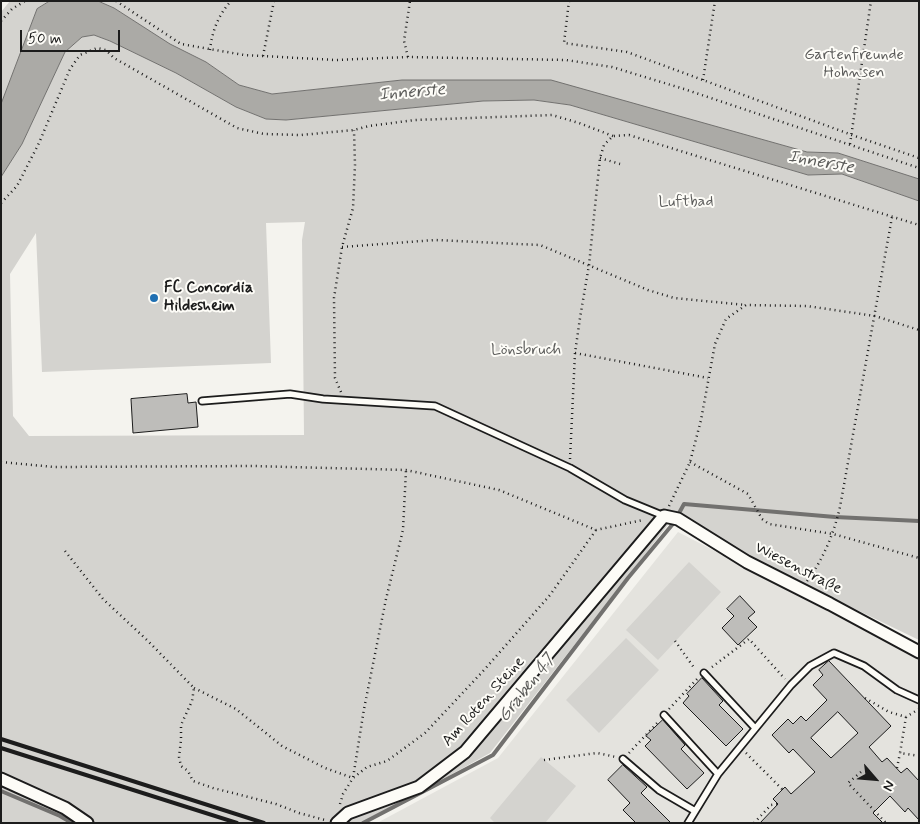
<!DOCTYPE html>
<meta charset="utf-8">
<style>
body{margin:0}
#map{position:relative;width:920px;height:824px;overflow:hidden;background:#f4f3ee;font-family:Mynerve,sans-serif}
canvas{display:block}
.frame{position:absolute;inset:0;border:2px solid #1c1c1c;pointer-events:none}
.north{position:absolute;left:850px;top:754px;width:50px;height:50px;-webkit-text-stroke:4px #fdfcf7;paint-order:stroke;rotate:117deg;font-size:14px;font-weight:700;line-height:20px;text-align:center;color:#1c1c1c}
.north::after{content:'';display:block;margin:auto;width:18px;height:22px;background:#1c1c1c;clip-path:polygon(50% 0,100% 100%,50% 72%,0 100%)}
.scale{position:absolute;left:20px;top:30px;width:100px;height:22px;box-sizing:border-box;border:2px solid #1c1c1c;border-top:0;padding-left:6px;font-size:15px;line-height:18px;white-space:nowrap;color:#1c1c1c;-webkit-text-stroke:4px #fdfcf7;paint-order:stroke}
</style>
<div id="map">
<canvas width="920" height="824"></canvas>
<div class="frame"></div>
<div class="north">N</div>
<div class="scale">50 m</div>
</div>
<script>
const g = document.querySelector('canvas').getContext('2d');
g.lineJoin = 'round';
function fill(path, color) {
  g.fillStyle = color;
  g.fill(path, 'evenodd');
}
function stroke(path, color, width, dash) {
  g.strokeStyle = color;
  g.lineWidth = width;
  g.lineCap = dash ? 'butt' : 'round';
  g.setLineDash(dash || []);
  g.stroke(path);
}
function label(font, color, halo, rows, align = 'center') {
  g.font = font + ' Mynerve,sans-serif';
  g.lineWidth = 4;
  g.setLineDash([]);
  g.textBaseline = 'middle';
  g.strokeStyle = halo;
  g.fillStyle = color;
  for (const [text, x, y, turn = 0] of rows) {
    g.save();
    g.translate(x, y);
    g.rotate((+turn || 0) * Math.PI / 180);
    g.textAlign = isNaN(turn) ? turn : align;
    if (halo) g.strokeText(text, 0, 0);
    g.fillText(text, 0, 0);
    g.restore();
  }
}
const built = new Path2D(`
 M678,532L919,656V823H377L498,758Z`);
const green = new Path2D(`
 M10,1H49L37,10L1,104V12Z
 M99,1H919V179L838,153L808,152L712,126L463,81L402,80L272,94L239,85L206,62L169,44L114,8Z
 M94,35L110,41L176,73L236,107L266,119L286,120L483,101L534,100L570,105L808,175L842,174L919,201V640L762,564L678,512L490,753L364,823H1V177L22,144L65,52L82,37ZM305,222L302,240L304,435L29,436L13,416L10,274L36,233L42,372L271,363L266,223Z
 M689,562L721,592L658,660L626,630Z
 M626,638L659,670L599,733L566,700Z
 M541,757L576,786L545,823H495L490,818Z`);
const water = new Path2D(`
 M50,1H98L114,8L170,44L206,62L239,85L272,94L402,80H551L807,152L838,153L919,179V201L842,174L808,175L570,105L534,100L483,101L286,120L266,119L236,107L176,73L110,41L94,35L82,37L65,52L22,144L1,177V104L37,9Z`);
const stream = new Path2D(`
 M678,515L684,504L835,517L919,521
 M1,791L60,816L72,823
 M363,823L493,755L628,578L672,525`);
const building = new Path2D(`
 M187,394L188,403L196,402L198,427L133,433L131,399Z
 M740,596L755,612L748,618L757,627L738,645L722,628L734,616L727,609Z
 M829,661L891,726L869,747L882,762L887,758L901,773L907,768L919,781V820L908,808L905,812L890,796L873,813L883,823H760L778,804L773,799L785,787L791,794L815,772L793,749L789,753L772,735L788,719L793,724L801,716L806,721L827,700L813,685L823,675L819,670ZM838,712L858,733L831,758L811,738Z
 M702,678L723,701L719,705L743,729L726,746L683,703L689,696L687,694Z
 M663,720L685,745L681,749L704,773L687,789L645,746L651,740L646,736Z
 M623,765L647,787L641,793L671,823H636L623,810L630,803L608,780Z`);
const path = new Path2D(`
 M116,1L181,44L244,55L335,60L408,57L566,60L612,67L684,89L919,168
 M569,1L564,43L627,52L852,135L919,158
 M1,21L12,9L25,1
 M210,50C212,32 218,15 231,1
 M263,56L274,1
 M408,57L404,41L410,1
 M703,80L715,1
 M850,144L871,1
 M600,158L620,164
 M1,203L17,186L39,143L70,69L80,55L97,48L106,50L114,58L237,128L264,134L301,135L354,130L369,126L415,120L552,115L579,123L613,136
 M342,247L435,240L540,245L648,290L674,298L746,305
 M575,353L708,378
 M341,392L335,378L334,298L342,247L353,208L355,165L354,130
 M570,459L575,353L580,318L589,265L600,158L604,145L613,136L629,135L919,225
 M1,462L54,467L252,466L406,470L499,490L596,530L643,520
 M690,462L748,494L762,519L769,524L833,534L919,558
 M669,506L690,462L701,420L715,344L726,319L746,305L807,306L875,316L919,330
 M65,551L103,599L148,641L194,688L192,701L181,725V740L179,757L181,766L188,771L193,781L213,788L276,804L299,813L325,820
 M807,581C823,560 834,533 840,507L892,217
 M675,641L695,669
 M712,667L749,639L785,679
 M194,688L236,709L282,746L325,768L353,778L364,709L386,599L403,530L406,470
 M865,698L889,712L906,717L919,709
 M669,709L698,678
 M906,717L900,753L919,756
 M629,753L659,721
 M746,753L783,790
 M544,760L597,753L616,757
 M897,768L900,753
 M861,772L848,783L886,823
 M340,804L343,794L353,778L367,767L387,761L425,733L485,669L550,595L596,530
 M754,823L771,805L778,804`);
const lane = new Path2D(`
 M202,401L290,394L323,399L435,406L570,468L625,500L664,516
 M704,673L755,728
 M664,715L718,774
 M623,759L659,790L695,811
 M688,823L718,774L791,685L810,666L834,653L864,666L897,690L919,700`);
const street = new Path2D(`
 M1,779L65,808L87,823
 M337,823L348,813L419,787L465,752L664,516L678,519L747,562L830,604L919,652`);
const rail = new Path2D(`
 M1,739L264,823
 M1,748L237,823`);
const markers = [
 [154,298,5,"#1f6fb2"]
];
const parkNames = [
 ["Gartenfreunde",854,56],
 ["Hohnsen",854,74],
 ["Luftbad",686,203],
 ["Lönsbruch",526,351]
];
const poiNames = [
 ["FC Concordia",164,289],
 ["Hildesheim",164,307]
];
const streetNames = [
 ["Wiesenstraße",798,569,27],
 ["Am Roten Steine",484,702,-48]
];
const waterNames = [
 ["Innerste",412,93,-5],
 ["Innerste",821,163,10],
 ["Graben 47",527,689,-52]
];
fill(built, '#e4e3de');
fill(green, '#d4d3cf');
fill(water, '#abaaa6');
stroke(water, '#72716f', 1);
stroke(stream, '#72716f', 4);
fill(building, '#bebdba');
stroke(building, '#1c1c1c', 1);
stroke(lane, '#1c1c1c', 9);
stroke(street, '#1c1c1c', 15);
stroke(path, '#1c1c1c', 2.5, [1, 4]);
stroke(lane, '#fdfcf7', 5.5);
stroke(street, '#fdfcf7', 11);
stroke(rail, '#1c1c1c', 4);
for (const [x, y, r, color] of markers) {
  const dot = new Path2D();
  dot.arc(x, y, r, 0, 2 * Math.PI);
  g.fillStyle = color;
  g.fill(dot);
  stroke(dot, '#fdfcf7', 2);
}
label('16px', '#5c5c5b', '#fdfcf7', parkNames);
label('bold 16px', '#1c1c1c', '#fdfcf7', poiNames, 'left');
label('16px', '#1c1c1c', '#fdfcf7', streetNames);
label('italic 18px', '#5c5c5a', '#fdfcf7', waterNames);
</script>
